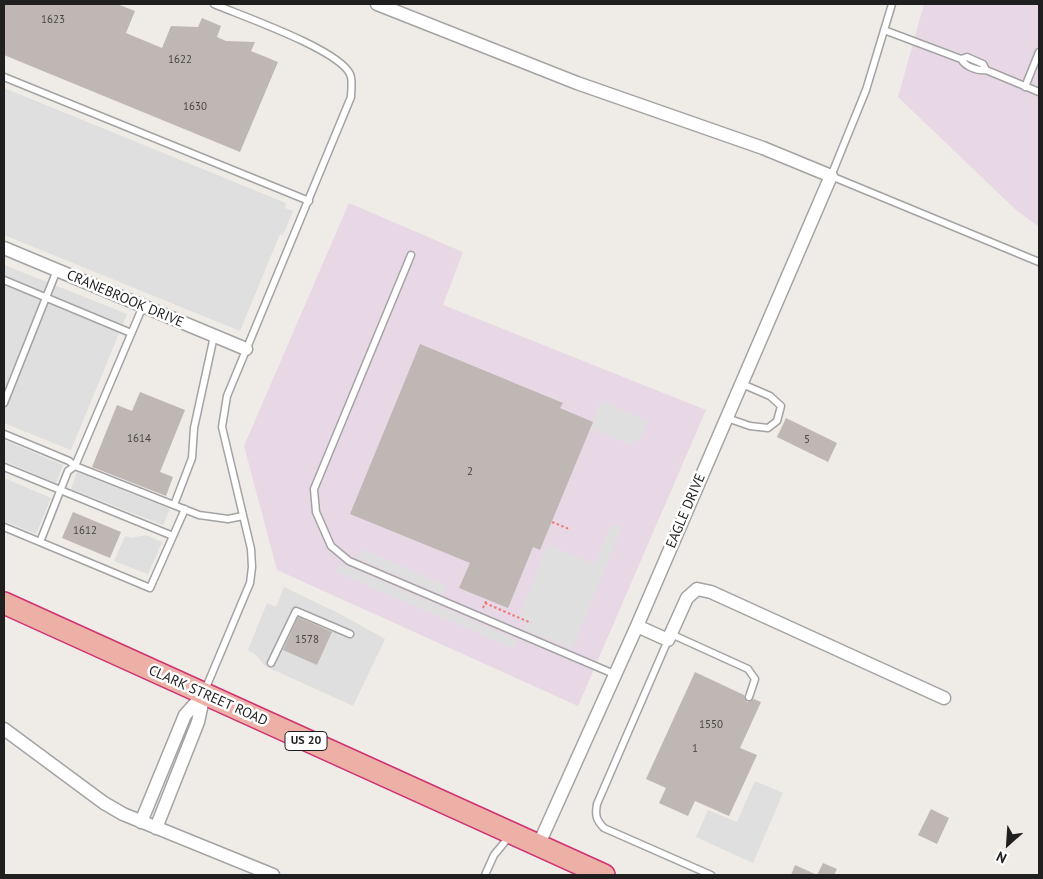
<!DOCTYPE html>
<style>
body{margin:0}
#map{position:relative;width:1043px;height:879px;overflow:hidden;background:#efebe6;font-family:"PT Sans",sans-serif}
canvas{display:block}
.frame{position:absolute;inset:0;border:5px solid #1f1f1f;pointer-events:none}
.north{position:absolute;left:983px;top:819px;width:50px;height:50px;-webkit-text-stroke:4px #fff;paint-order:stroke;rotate:206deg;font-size:14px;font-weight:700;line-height:20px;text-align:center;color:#1f1f1f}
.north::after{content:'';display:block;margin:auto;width:18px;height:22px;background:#1f1f1f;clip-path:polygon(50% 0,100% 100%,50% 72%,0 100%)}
</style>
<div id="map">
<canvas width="1043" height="879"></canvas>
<div class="frame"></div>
<div class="north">N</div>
</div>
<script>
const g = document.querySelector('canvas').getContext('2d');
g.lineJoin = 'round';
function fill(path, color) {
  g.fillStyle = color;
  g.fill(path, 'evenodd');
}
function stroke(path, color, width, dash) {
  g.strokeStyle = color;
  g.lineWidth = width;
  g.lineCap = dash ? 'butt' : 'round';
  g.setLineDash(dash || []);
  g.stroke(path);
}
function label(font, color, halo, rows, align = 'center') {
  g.font = font + ' "PT Sans",sans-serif';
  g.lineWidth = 5;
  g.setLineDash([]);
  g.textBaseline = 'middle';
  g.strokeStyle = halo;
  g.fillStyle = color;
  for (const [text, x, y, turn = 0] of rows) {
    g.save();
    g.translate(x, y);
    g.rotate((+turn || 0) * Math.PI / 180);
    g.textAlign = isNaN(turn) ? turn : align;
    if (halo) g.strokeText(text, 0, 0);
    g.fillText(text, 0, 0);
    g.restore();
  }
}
const industrial = new Path2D(`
 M924,4H1039V227L1016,210L898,97Z
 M349,203L463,252L443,305L706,410L578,706L277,570L244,446Z`);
const parking = new Path2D(`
 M4,88L286,203L285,208L293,211L283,235L280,234L240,331L4,235Z
 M4,265L127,314L71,450L4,423Z
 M601,401L648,421L641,437L631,445L590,428Z
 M4,440L63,465L56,483L4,461Z
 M77,472L170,509L163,525L71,489Z
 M4,478L51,498L36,534L4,521Z
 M612,524L622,528L572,649L524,629L526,622L518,619L548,545L595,564Z
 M146,535L162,542L148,574L114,561L125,536L131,538Z
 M362,549L447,586L443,595L358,558Z
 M339,563L517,640L513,648L336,572Z
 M284,587L340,614L385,639L353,706L265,666L256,655L248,650L267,603L276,607Z
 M755,781L783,793L753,863L696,837L708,810L737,822Z`);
const building = new Path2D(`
 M4,4H117L135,11L126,33L162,48L171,26L198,27L202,18L221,26L217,37L226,41L255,42L251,51L278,62L240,152L4,55Z
 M420,344L563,403L560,408L593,422L540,550L533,547L508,608L459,588L470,563L350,514Z
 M140,392L185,410L160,472L173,477L166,496L92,467L117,405L132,411Z
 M786,418L837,443L828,462L777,437Z
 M73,512L121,532L110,558L62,538Z
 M298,617L332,632L317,665L283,650Z
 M695,672L744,695L747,702L754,699L761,702L740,748L757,755L729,816L695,801L688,816L659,803L666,788L646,779Z
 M931,809L949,818L937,844L918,835Z
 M823,863L837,869L834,875H791L795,865L817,875Z`);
const path = new Path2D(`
 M552,522L569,529
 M485,603L531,623
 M483,608L487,599`);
const service = new Path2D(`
 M892,4L866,90L831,176L1039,262
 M884,30L961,59C966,67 977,71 986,70L1039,92
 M961,59L967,57L983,64L986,70
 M4,77L309,201
 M1025,87L1039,52
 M411,255L314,489L316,512L331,546L349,561L614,674
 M4,280L131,333
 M4,403L57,270
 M727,418L750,426L768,428L777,421L781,406L770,396L740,383
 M4,434L69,461L75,466L199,515L228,519L243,516
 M4,467L173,536
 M174,505L192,458L194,428L214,336
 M4,527L40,542L68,471L75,466L143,306
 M40,542L150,588L185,509
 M671,634L748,669L755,679L749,697
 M668,640L597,804C595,815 596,820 604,828L711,875
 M271,663L296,611L350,634
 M205,690L250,583L252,567L251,549L222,427L227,396L351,97C351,91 353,80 350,74C338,49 242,16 214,4
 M485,875L494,855L509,837`);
const minor = new Path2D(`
 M377,4L577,83L763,148L831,176L637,626L538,846
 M4,248L246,349
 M637,626L668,640L687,598L697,589L711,592L944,698
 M4,729L104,803L123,814L273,875
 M141,822L185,715L204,694
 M156,828L198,722L204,694`);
const trunk = new Path2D(`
 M4,603L604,875`);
const numberNames = [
 ["1623",53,20],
 ["1622",180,60],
 ["1630",195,107],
 ["1614",139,439],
 ["5",807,440],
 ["2",470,472],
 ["1612",85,531],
 ["1578",307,640],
 ["1550",711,725],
 ["1",695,749]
];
const shields = [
 [306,741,42]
];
const shieldNames = [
 ["US 20",306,741]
];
const streetNames = [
 ["CRANEBROOK DRIVE",125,299,23],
 ["EAGLE DRIVE",686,511,-67],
 ["CLARK STREET ROAD",208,696,24]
];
fill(industrial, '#e8d8e6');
fill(parking, '#dfdfdf');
fill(building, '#bfb7b3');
stroke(service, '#a3a3a3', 9);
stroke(minor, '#a3a3a3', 15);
stroke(trunk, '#cf3173', 24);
stroke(path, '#f17975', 2, [2.5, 2.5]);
stroke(service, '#fff', 6);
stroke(minor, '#fff', 12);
stroke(trunk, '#ecb0a6', 21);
label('11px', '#474544', null, numberNames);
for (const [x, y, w] of shields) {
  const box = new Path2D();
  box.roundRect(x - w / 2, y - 9.5, w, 19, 4);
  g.fillStyle = '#fff';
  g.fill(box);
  stroke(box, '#1f1f1f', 1);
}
label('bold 12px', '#1f1f1f', null, shieldNames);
label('14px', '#1f1f1f', '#fff', streetNames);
</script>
